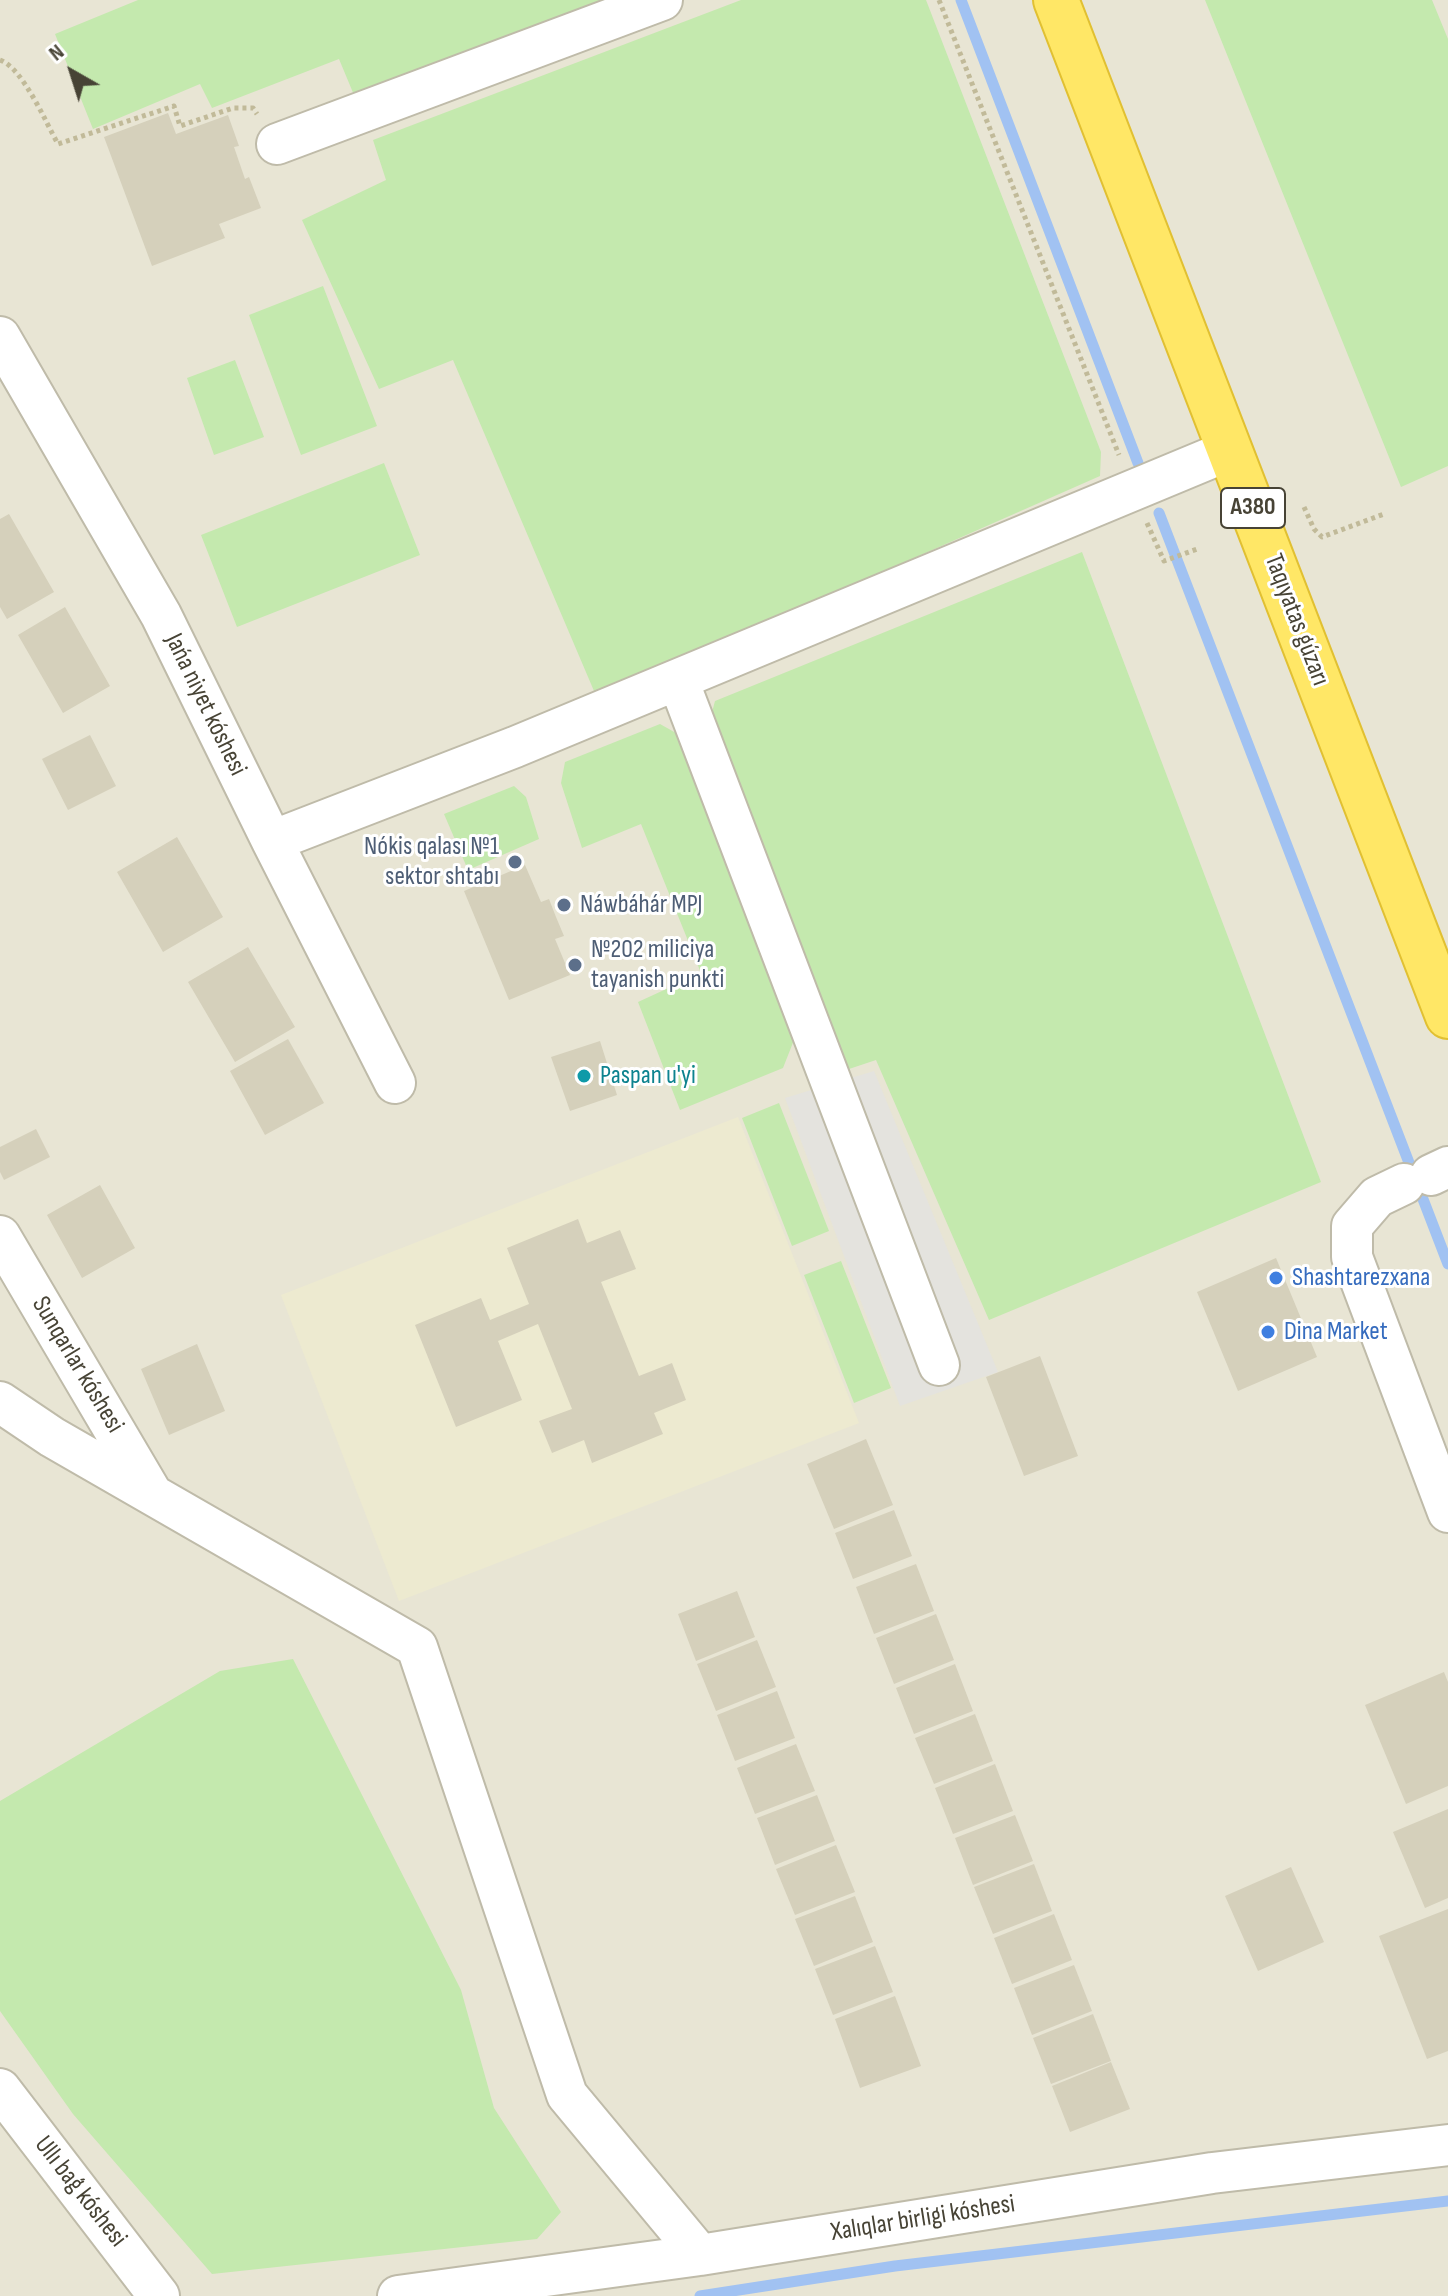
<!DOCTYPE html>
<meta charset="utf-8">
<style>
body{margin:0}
#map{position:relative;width:1448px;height:2296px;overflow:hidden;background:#f4f2e6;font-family:"Sofia Sans Condensed",sans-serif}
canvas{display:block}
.north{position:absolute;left:32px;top:32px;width:80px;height:80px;-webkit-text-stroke:6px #fff;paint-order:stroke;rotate:321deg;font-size:22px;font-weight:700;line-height:32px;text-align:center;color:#474335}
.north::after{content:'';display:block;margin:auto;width:28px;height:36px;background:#474335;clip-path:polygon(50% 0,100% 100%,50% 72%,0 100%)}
</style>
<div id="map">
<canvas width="1448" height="2296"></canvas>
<div class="north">N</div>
</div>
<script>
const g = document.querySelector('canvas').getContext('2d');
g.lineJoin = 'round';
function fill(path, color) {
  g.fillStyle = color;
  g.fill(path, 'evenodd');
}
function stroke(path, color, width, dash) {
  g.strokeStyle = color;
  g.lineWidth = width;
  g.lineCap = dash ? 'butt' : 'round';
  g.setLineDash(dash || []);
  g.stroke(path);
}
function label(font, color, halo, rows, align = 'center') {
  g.font = font + ' "Sofia Sans Condensed",sans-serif';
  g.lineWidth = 6;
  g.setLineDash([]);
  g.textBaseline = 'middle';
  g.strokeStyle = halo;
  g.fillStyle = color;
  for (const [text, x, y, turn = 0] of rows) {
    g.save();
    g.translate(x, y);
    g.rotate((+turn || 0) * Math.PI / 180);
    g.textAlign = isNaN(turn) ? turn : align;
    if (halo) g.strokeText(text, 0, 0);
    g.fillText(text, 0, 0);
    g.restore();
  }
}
const residential = new Path2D(`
 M0,0H1448V2296H0Z`);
const education = new Path2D(`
 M738,1117L859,1423L399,1601L281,1295Z`);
const green = new Path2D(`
 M138,0H603L354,95L339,59L212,108L200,84L93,129L55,34Z
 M741,0H926L1101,452L1100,476L597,698L453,360L379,389L302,220L386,180L373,140Z
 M1205,0H1432L1448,39V466L1401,487Z
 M323,286L377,426L301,455L249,315Z
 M235,360L264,437L214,455L187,378Z
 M384,463L420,555L237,627L201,535Z
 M1082,552L1321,1182L989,1320L876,1060L846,1070L710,720L715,701Z
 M660,724L676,733L794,1040L783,1068L680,1110L638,1002L701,973L641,824L582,848L561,783L565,762Z
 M514,786L526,797L539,839L468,870L444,814Z
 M779,1103L829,1231L792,1246L742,1118Z
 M841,1261L891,1388L854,1403L804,1275Z
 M293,1659L461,1990L494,2108L561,2212L537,2239L212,2274L73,2114L0,2011V1801L220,1671Z`);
const parking = new Path2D(`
 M874,1071L998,1372L900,1406L785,1098Z`);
const stream = new Path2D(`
 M961,0L1138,463
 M1159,513L1448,1264
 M700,2296L895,2266L1448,2201`);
const building = new Path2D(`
 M168,113L176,134L228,115L239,146L234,147L245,179L249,177L261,208L219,224L225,238L152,266L104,137Z
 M9,514L54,592L7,619L0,607V519Z
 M65,607L110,686L63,713L18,635Z
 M90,735L116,786L68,810L42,759Z
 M177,837L223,917L163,952L117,872Z
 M525,865L541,902L549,899L556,917L564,936L555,939L570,975L509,1000L464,891Z
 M248,947L295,1027L235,1062L188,982Z
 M288,1039L324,1103L265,1135L230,1071Z
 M600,1041L617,1095L570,1111L551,1057Z
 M36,1129L50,1157L4,1180L0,1172V1147Z
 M100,1185L135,1248L82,1278L47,1215Z
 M578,1219L587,1243L620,1230L636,1269L601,1282L639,1376L672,1363L686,1400L654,1413L663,1434L592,1463L584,1440L552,1453L539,1421L572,1409L538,1324L498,1341L522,1400L456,1427L415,1325L481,1298L490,1320L529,1304L507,1248Z
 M1276,1258L1317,1357L1238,1391L1197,1292Z
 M197,1344L225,1411L169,1435L141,1369Z
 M1040,1356L1078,1456L1024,1476L986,1377Z
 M866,1439L893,1505L834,1529L807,1464Z
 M894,1510L912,1556L853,1579L835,1533Z
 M916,1564L934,1611L874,1634L856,1587Z
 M737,1591L755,1637L696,1661L678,1614Z
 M936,1614L954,1660L894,1684L876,1638Z
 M757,1640L776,1687L716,1711L697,1664Z
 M955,1664L973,1711L914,1734L896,1688Z
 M1444,1672L1448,1682V1786L1406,1804L1365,1705Z
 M777,1691L795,1738L735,1761L717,1715Z
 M975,1714L993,1761L934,1784L915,1738Z
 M796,1744L815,1791L755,1814L737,1768Z
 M995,1764L1013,1811L953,1834L935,1788Z
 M817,1795L835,1841L775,1865L757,1818Z
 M1448,1809V1898L1425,1908L1393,1832Z
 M1015,1815L1033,1861L973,1885L955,1838Z
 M836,1845L855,1892L795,1915L776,1869Z
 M1034,1864L1052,1911L993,1934L974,1887Z
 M1291,1867L1324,1942L1258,1971L1225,1896Z
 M855,1896L873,1942L814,1966L795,1919Z
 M1448,1909V2051L1427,2059L1379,1936Z
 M1054,1914L1072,1960L1012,1984L994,1938Z
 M875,1946L893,1992L833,2015L815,1969Z
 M1074,1965L1092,2011L1032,2035L1014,1988Z
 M895,1996L921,2066L860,2088L835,2019Z
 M1093,2014L1111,2061L1051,2084L1033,2038Z
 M1111,2062L1130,2109L1070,2132L1052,2086Z`);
const path = new Path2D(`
 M939,0L1119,455
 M0,60C23,68 46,123 58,144L174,106L180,126L233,108H253L257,114
 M1304,507L1314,529L1322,537L1384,514
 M1147,523L1164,561L1200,548`);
const minor = new Path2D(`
 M277,144L662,0
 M0,337L161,615L272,841L395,1083
 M678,680L939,1365
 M272,841L515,747L1230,450
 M1431,1175L1448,1167
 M1404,1184L1377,1197L1352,1226V1257L1448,1512
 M0,1236L152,1494
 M0,1402L52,1437L417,1647L567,2095L700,2255
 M0,2089L159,2296
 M398,2296L700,2255L1212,2173L1448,2145`);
const highway = new Path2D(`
 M1056,0L1448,1016`);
const markers = [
 [515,862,8,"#5c6f8a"],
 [564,905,8,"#5c6f8a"],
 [575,965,8,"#5c6f8a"],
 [584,1076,8,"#0f9aa8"],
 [1276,1278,8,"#3f7fe0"],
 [1268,1332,8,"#3f7fe0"]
];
const shields = [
 [1253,508,64]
];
const shieldNames = [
 ["A380",1253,508]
];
const streetNames = [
 ["Taqıyatas gúzarı",1296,620,69],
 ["Jańa niyet kóshesi",205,705,64],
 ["Sunqarlar kóshesi",77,1365,59],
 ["Ullı baǵ kóshesi",80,2192,52],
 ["Xalıqlar birligi kóshesi",923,2219,-9]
];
const serviceNames = [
 ["Nókis qalası №1",499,847,"right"],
 ["sektor shtabı",499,877,"right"],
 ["Náwbáhár MPJ",580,905],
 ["№202 miliciya",591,950],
 ["tayanish punkti",591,980]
];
const cultureNames = [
 ["Paspan u'yi",600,1076]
];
const shopNames = [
 ["Shashtarezxana",1292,1278],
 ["Dina Market",1284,1332]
];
fill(residential, '#e8e5d4');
fill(education, '#edead0');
fill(green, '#c4e9ae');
fill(parking, '#e4e3de');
stroke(stream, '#a1c2f2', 11);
fill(building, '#d5d0bb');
stroke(minor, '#bfbba9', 44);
stroke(highway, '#e1c032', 48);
stroke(path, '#c1ba99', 5, [4, 4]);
stroke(minor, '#fff', 40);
stroke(highway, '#ffe766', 44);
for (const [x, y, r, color] of markers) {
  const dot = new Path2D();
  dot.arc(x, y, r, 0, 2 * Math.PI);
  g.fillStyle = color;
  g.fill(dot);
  stroke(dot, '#fff', 3);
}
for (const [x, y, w] of shields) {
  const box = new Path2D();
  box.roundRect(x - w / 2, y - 20, w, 40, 6);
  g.fillStyle = '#fff';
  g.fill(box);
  stroke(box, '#474335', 2);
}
label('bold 24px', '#474335', null, shieldNames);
label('26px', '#474335', '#fff', streetNames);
label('26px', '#4e5e75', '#fff', serviceNames, 'left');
label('26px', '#0d838f', '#fff', cultureNames, 'left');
label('26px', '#366cbe', '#fff', shopNames, 'left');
</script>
